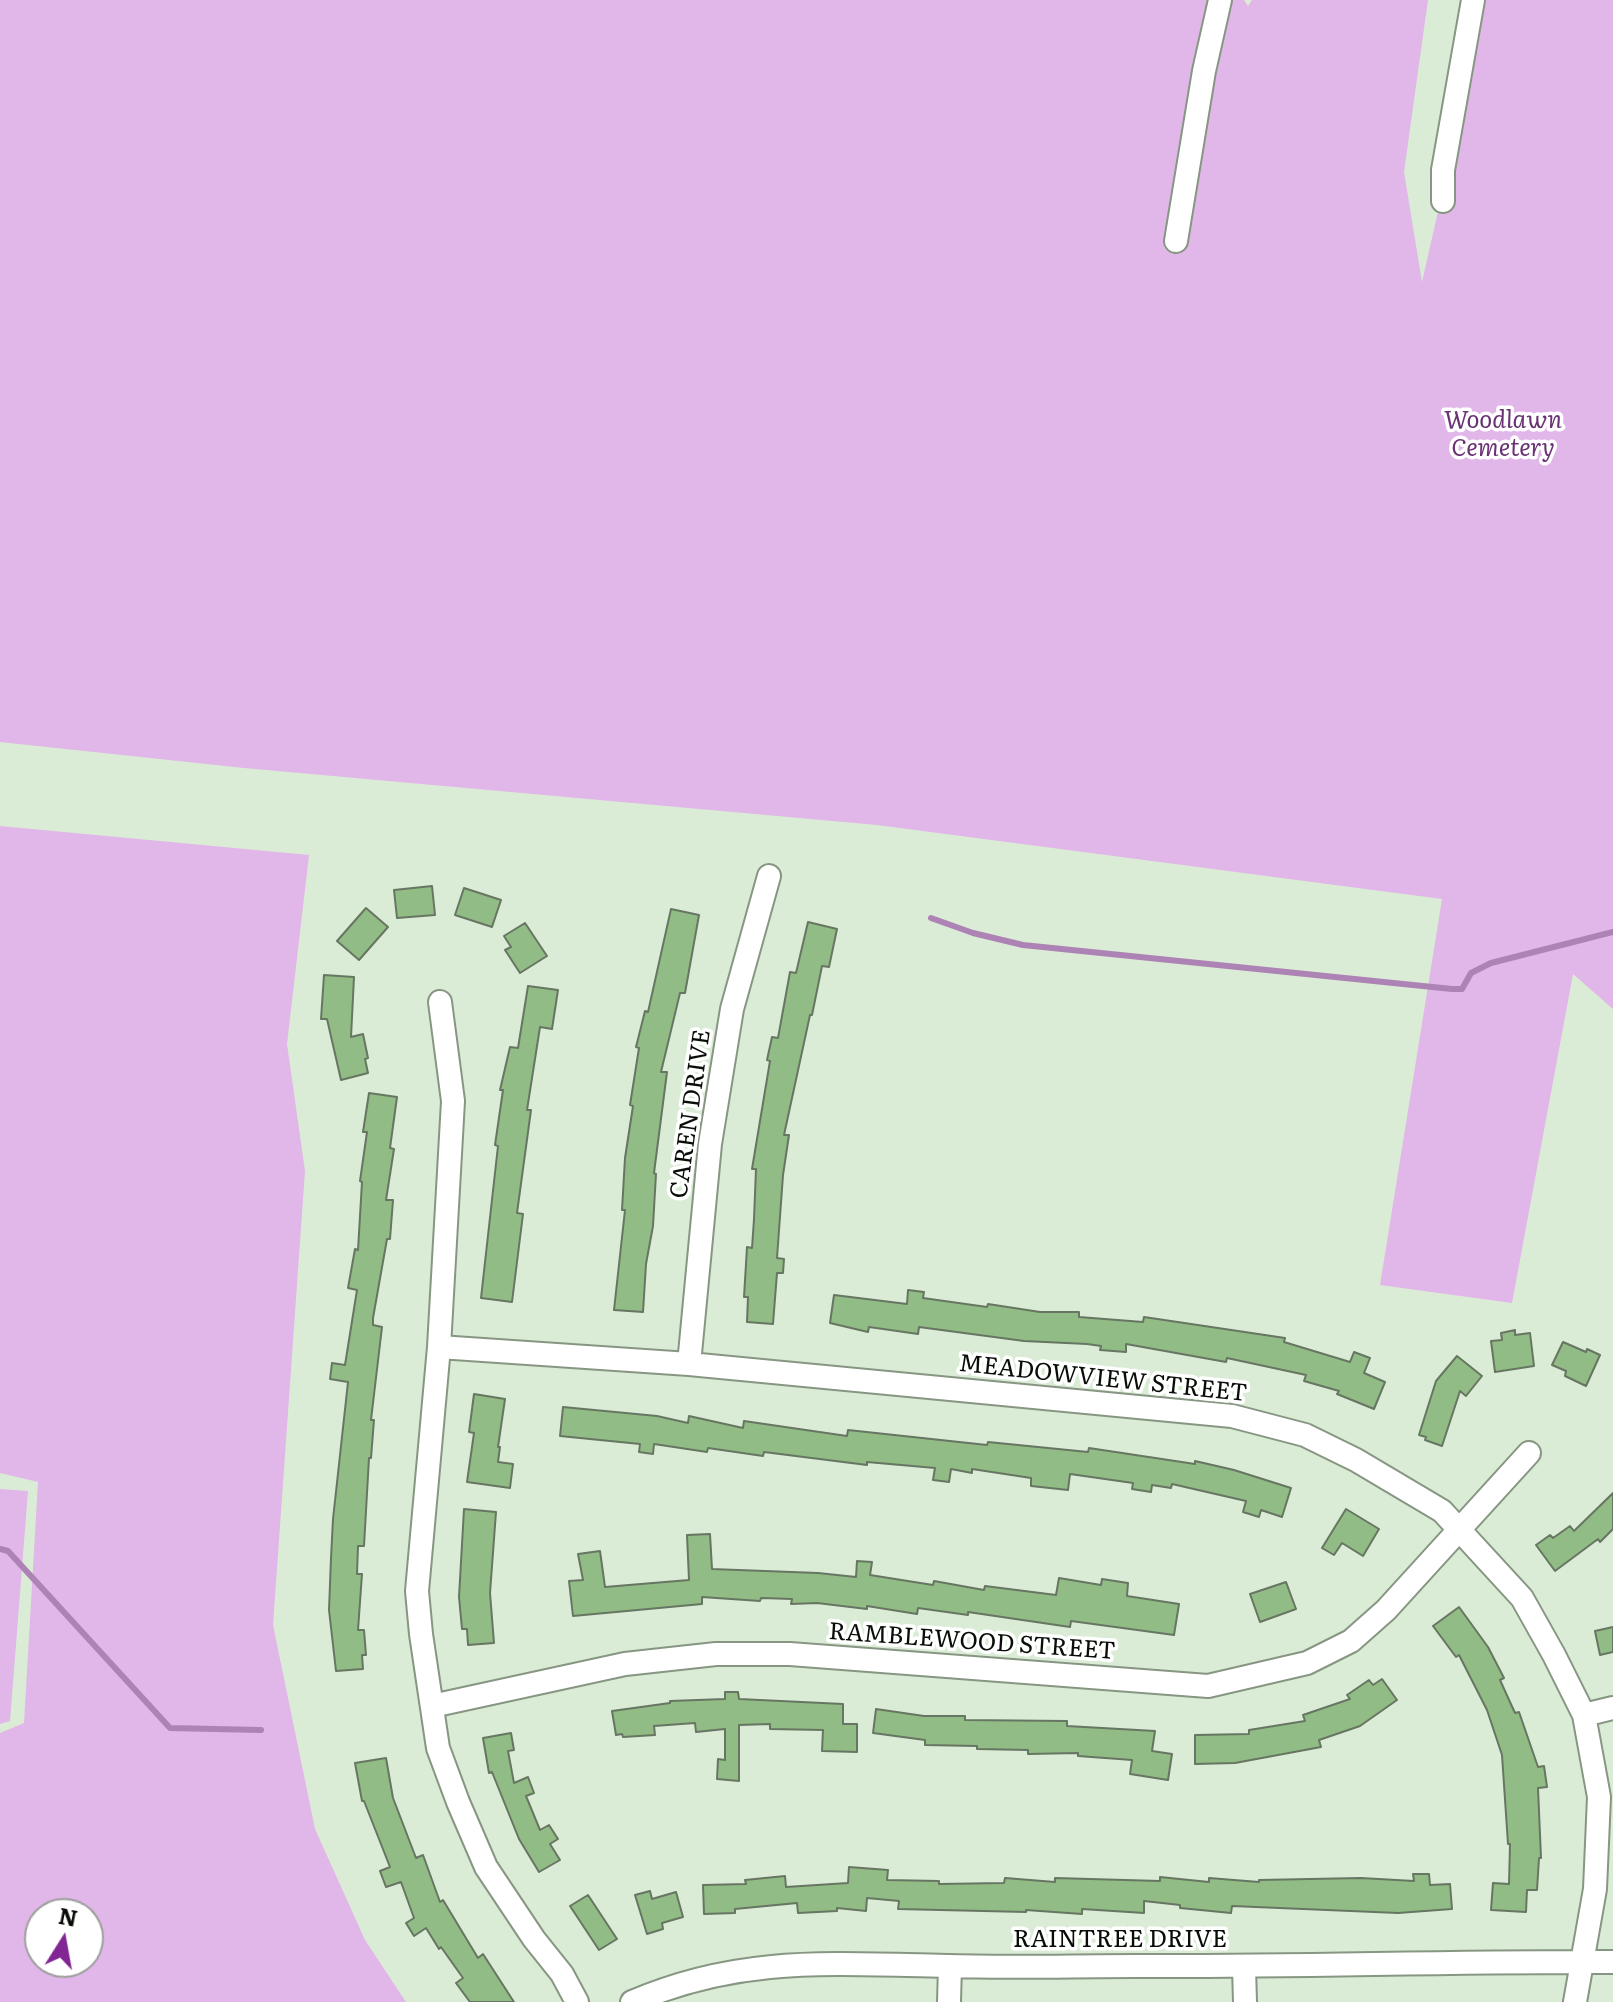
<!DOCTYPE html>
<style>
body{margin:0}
#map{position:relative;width:1613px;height:2002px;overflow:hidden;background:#dbecd6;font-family:Literata,serif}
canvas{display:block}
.north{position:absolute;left:24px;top:1898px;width:80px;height:80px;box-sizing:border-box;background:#fff;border:2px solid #9c9f9c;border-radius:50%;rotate:11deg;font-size:22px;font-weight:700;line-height:32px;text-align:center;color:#080e07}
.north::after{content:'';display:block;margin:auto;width:28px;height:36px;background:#812692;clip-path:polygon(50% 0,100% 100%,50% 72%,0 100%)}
</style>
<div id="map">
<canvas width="1613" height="2002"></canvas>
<div class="north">N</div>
</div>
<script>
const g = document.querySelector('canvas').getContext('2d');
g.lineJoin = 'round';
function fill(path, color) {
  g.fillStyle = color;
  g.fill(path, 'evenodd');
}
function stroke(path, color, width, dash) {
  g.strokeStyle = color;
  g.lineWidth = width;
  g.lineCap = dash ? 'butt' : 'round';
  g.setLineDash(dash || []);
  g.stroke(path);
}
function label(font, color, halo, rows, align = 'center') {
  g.font = font + ' Literata,serif';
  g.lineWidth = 7;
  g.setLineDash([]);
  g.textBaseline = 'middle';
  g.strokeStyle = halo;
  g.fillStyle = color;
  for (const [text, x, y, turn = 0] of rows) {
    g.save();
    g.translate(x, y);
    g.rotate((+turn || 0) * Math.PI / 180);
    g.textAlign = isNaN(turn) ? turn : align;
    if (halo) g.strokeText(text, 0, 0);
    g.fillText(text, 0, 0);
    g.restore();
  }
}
const green = new Path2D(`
 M0,0H1244L1248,6L1252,0H1428L1404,172L1422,282L1486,0H1613V1009L1573,974L1512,1303L1380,1285L1442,899L877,825L244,768L0,742Z
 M0,826L309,855L287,1044L305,1171L273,1625L315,1829L365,1940L406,2002H0V1733L24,1723L38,1482L0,1473ZM40,1914H88V1962H40Z
 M0,1489L28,1491L10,1721L0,1724Z`);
const stream = new Path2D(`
 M931,918L973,933L1023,945L1452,989H1462L1471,973L1491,963L1613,932
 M0,1549L8,1551L170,1728L261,1730`);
const building = new Path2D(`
 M432,886L435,915L397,918L394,890Z
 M464,888L501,900L492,927L455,915Z
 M366,908L388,927L359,960L337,941Z
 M671,909L699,915L685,993H680L661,1072H667L654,1173L656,1174L653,1226L646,1264L643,1312L614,1310L625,1210H622L625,1158L633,1106L630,1105L639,1048L636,1047L645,1011L648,1012Z
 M808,922L837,929L829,967L822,966L812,1015H810L784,1135H789L783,1175L777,1258L784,1259L783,1273H777L773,1324L747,1322L748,1297H744L747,1247L752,1248L754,1219L756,1169H752L770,1061L767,1060L772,1037L778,1038L790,972L796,973Z
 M525,923L547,956L520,973L505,950L511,947L504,936Z
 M324,975L354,977L351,1037L363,1034L368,1058L365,1059L368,1073L341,1080L327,1019H321Z
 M528,986L558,990L552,1029L540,1027L527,1110H531L517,1213L523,1214L512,1302L481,1298L498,1146L495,1145L503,1090H500L510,1047L518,1048Z
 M369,1093L397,1097L390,1148L394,1149L386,1200H393L390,1239H387L373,1318V1325L382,1327L371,1420H374L371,1458H369L364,1546H358L357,1574H362L358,1630H364L366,1655H362L363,1669L336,1671L329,1610L331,1558L333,1519L348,1382L330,1379L332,1363L345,1365L357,1290L348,1288L355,1249L358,1250L362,1182L360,1181L367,1132H363Z
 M908,1290L924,1292L923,1298L987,1307L988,1304L1040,1312H1079V1317L1143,1322L1144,1317L1285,1338L1284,1342L1350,1362L1354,1352L1370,1358L1364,1373L1385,1382L1374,1409L1337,1394L1339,1391L1304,1381L1306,1375L1227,1358L1226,1362L1126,1344V1352L1100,1350L1101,1346L1087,1344L1024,1341L919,1327L918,1334L869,1327L868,1332L830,1323L834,1295L907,1304Z
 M1515,1330V1335L1530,1333L1534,1366L1495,1372L1491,1341L1502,1340L1501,1333Z
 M1563,1342L1586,1352L1587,1349L1600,1355L1586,1386L1565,1376L1566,1371L1552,1365Z
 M1457,1356L1482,1376L1466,1396L1460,1391L1442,1446L1425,1440L1426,1437L1419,1435L1436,1381Z
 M474,1394L505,1399L498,1447H500L498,1462L513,1464L510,1488L467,1482L474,1433L469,1432Z
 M563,1407L657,1416L688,1423L689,1416L743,1428L744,1421L847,1436L848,1430L987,1445L988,1442L1088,1452L1089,1448L1195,1464V1461L1234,1470L1291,1488L1282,1517L1261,1510L1259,1517L1243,1512L1246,1501L1172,1484L1171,1488L1152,1485L1151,1492L1132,1489L1133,1483L1070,1474L1068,1490L1031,1486V1478L972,1469V1473L951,1469L949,1482L933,1480L935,1468L867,1462V1465L764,1452L763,1456L708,1448L707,1452L654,1444L653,1454L639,1452L640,1444L560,1436Z
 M1613,1493V1529L1600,1542L1598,1539L1555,1571L1536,1545L1550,1535L1553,1538L1570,1526L1574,1531Z
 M464,1509L496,1512L490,1593L494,1643L468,1645L467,1629H462L459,1597Z
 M1346,1509L1379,1529L1363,1556L1342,1543L1334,1555L1322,1548Z
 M710,1534L712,1569L818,1573L856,1577L857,1561L872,1562L870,1575L933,1585L934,1581L984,1590L985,1586L1056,1595L1059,1578L1101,1585L1102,1579L1128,1583L1127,1596L1179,1604L1174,1635L1071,1621L1070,1627L968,1612V1615L918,1608L917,1614L867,1606V1609L817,1603L791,1604L792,1599L761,1598L760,1601L702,1597V1604L573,1616L569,1581L583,1580L578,1554L600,1551L605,1587L689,1580L687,1535Z
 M1286,1582L1296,1609L1260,1622L1250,1594Z
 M1459,1607L1488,1647L1504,1678L1500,1680L1515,1713L1519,1712L1538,1767L1544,1766L1547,1787L1538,1788L1541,1858H1539L1537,1890H1527L1526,1912L1491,1910L1493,1883L1509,1884L1510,1844H1508L1502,1755L1487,1710L1459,1655L1456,1657L1433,1626Z
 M1613,1627V1652L1600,1655L1595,1631Z
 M1382,1679L1397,1700L1360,1726L1319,1740L1321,1747L1235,1763L1195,1764V1735L1249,1734V1730L1305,1721L1303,1715L1350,1699L1347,1695L1369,1680L1373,1685Z
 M725,1692H738L739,1699L843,1704V1724H857V1752L822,1751L823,1730L770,1729V1724L739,1725V1781L717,1779L718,1759L725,1760V1729L696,1732L695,1723L654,1726L655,1735L623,1737L622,1734L616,1735L612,1711L670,1703V1701L725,1699Z
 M876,1709L924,1716H965V1720L1067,1721V1726L1155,1731L1152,1751L1172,1754L1168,1780L1130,1774L1132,1760L1078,1756V1753L1028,1754V1750L977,1749V1746L925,1745V1740L873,1733Z
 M511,1733L514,1750L508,1751L514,1783L528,1777L534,1793L526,1796L540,1830L549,1825L558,1839L550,1844L560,1860L539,1872L519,1839L492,1772L489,1773L483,1738Z
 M386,1758L393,1798L416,1858L423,1855L440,1902L443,1900L478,1958L483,1954L514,2002H470L456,1983L463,1978L441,1947L439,1949L426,1928L414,1936L406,1923L414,1918L401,1882L386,1887L380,1871L390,1867L364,1801H362L355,1763Z
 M849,1867L888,1870L887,1880L939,1881V1884L1004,1883L1005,1878L1055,1882V1878L1160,1881V1877L1209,1882V1878L1259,1882V1880L1361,1878L1414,1881L1413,1874H1429L1430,1885L1450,1884L1452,1909L1398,1913L1232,1906L1231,1913L1180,1908V1905L1144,1901V1913L1082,1909V1914L1026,1910V1912L898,1909L899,1901L867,1898L866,1911L837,1908V1911L798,1913L797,1903L735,1909V1913L704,1914L703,1885L746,1884L745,1880L785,1876L786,1887L848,1883Z
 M650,1891L652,1899L676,1892L683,1917L662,1923L663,1929L647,1934L635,1895Z
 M588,1895L617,1939L599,1950L570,1906Z`);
const minor = new Path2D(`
 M1443,201V170L1473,0
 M1176,241L1204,71L1220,0
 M440,1002L453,1101L439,1347L417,1591L421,1634L438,1748L458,1802L486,1867L534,1939L562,1974L577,2002
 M439,1347L689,1364L1232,1416L1305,1435L1356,1460L1442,1511L1522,1598L1554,1655L1584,1715L1599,1797L1595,1889L1575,2002
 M689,1364L710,1144L732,1009L769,876
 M432,1706L625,1664L716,1654H790L1208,1686L1307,1663L1351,1641L1386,1610L1529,1453
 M1584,1715L1613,1708
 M1244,1967L1245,2002
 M632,2002C741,1955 833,1964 947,1966C1010,1968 1072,1966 1135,1966C1294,1967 1454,1961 1613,1962
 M949,2002L950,1966`);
const parkNames = [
 ["Woodlawn",1503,421],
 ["Cemetery",1503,449]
];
const streetNames = [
 ["CAREN DRIVE",691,1114,-82],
 ["MEADOWVIEW STREET",1103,1379,6],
 ["RAMBLEWOOD STREET",972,1642,4],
 ["RAINTREE DRIVE",1120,1940]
];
fill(green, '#e1b6e9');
stroke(stream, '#ad82b5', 6);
fill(building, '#92bc85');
stroke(building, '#677662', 2);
stroke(minor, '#879682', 26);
stroke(minor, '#fff', 22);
label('italic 24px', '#693373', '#fff', parkNames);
label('24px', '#080e07', '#fff', streetNames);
</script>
